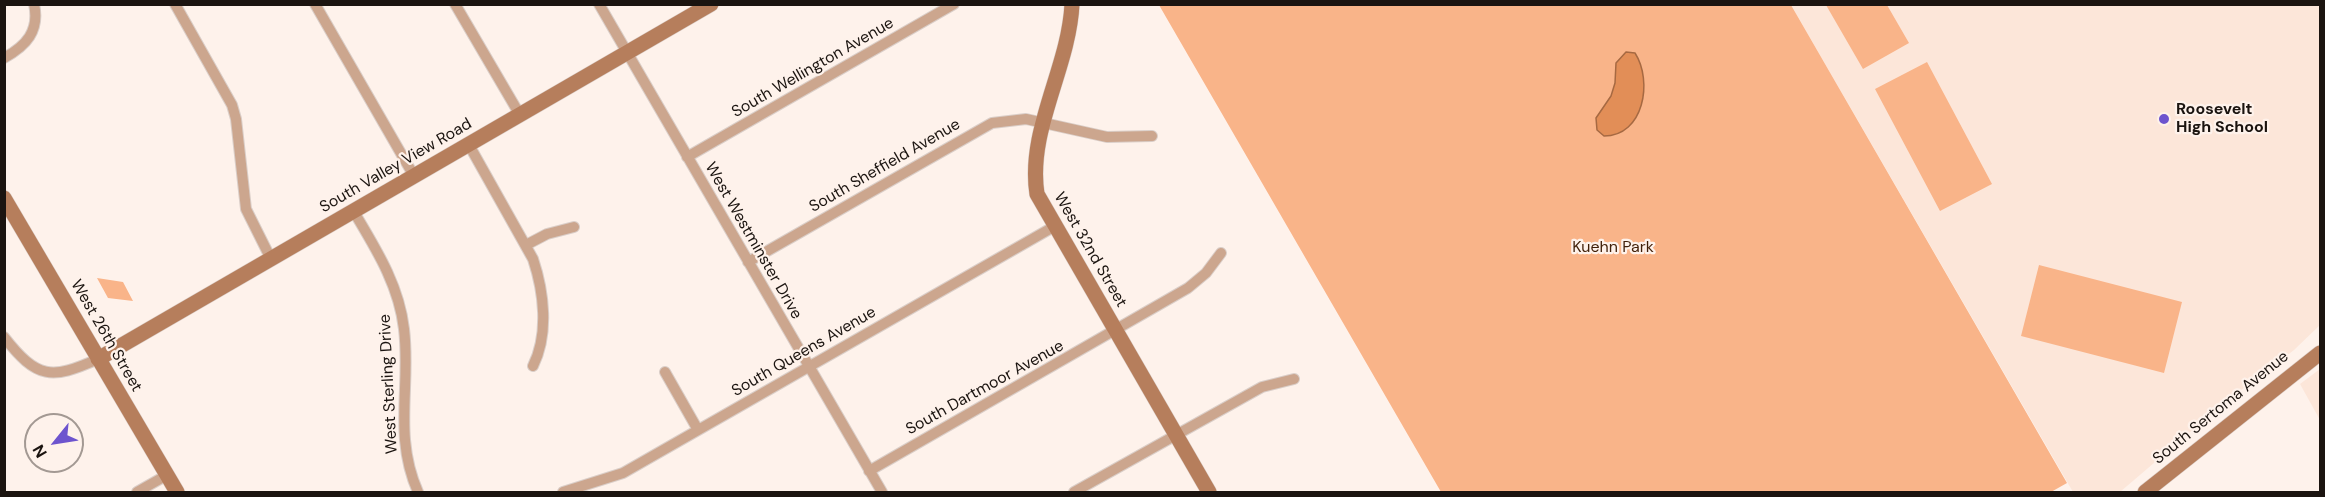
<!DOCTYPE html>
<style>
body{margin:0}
#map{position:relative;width:2325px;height:497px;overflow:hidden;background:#fef2eb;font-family:"DM Sans",sans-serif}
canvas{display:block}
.frame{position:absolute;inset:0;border:6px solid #1b1410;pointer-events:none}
.north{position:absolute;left:24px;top:413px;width:60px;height:60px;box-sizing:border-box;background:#fef2eb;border:2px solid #a39993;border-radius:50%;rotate:240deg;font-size:16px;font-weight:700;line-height:24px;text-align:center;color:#1b1410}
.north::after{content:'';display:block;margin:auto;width:21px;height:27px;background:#6d54ce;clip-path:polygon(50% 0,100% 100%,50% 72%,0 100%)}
</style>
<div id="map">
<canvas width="2325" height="497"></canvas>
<div class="frame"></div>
<div class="north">N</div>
</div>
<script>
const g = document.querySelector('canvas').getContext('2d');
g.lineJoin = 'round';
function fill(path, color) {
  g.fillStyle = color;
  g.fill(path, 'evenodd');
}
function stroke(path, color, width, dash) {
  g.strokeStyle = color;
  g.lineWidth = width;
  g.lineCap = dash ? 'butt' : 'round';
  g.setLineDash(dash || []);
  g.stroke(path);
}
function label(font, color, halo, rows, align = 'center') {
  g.font = font + ' "DM Sans",sans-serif';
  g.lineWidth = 4.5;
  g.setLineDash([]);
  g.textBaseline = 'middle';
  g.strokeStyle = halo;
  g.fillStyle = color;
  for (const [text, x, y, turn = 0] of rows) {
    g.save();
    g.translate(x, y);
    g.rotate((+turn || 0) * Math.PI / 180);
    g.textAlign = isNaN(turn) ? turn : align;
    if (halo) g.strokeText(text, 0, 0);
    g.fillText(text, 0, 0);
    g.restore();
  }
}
const built = new Path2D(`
 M1791,5H2320V325L2294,350L2223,404L2120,492H2073Z
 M2320,369V420L2300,384Z`);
const green = new Path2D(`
 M1159,5H1791L2067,483L2051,492H1441Z
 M1826,5H1887L1909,43L1863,69Z
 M1927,62L1992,184L1940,211L1875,89Z
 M2039,265L2182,302L2164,373L2021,336Z
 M97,278L123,282L133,301L108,298Z`);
const water = new Path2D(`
 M1626,52L1635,53C1653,81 1644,136 1604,136L1597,130L1596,118L1611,96L1615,83L1616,63Z`);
const street = new Path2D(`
 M175,4L232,105L236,119L246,209L271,259
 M315,4L414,176
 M455,4L520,115
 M599,4L882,492
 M4,58C26,46 40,31 34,4
 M469,145L533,259C544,292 549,334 533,366
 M687,157L954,4
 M354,212C376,249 399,285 404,329C411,386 393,436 418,492
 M526,245L547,234L574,227
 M748,262L992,123L1026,119L1107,137L1152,136
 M4,337C37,379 51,380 98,359
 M665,372L698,430
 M869,471L1188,288L1206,273L1221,253
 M137,492L167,475
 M563,492L623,473L1055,226
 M1074,492L1262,387L1294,379`);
const secondary = new Path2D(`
 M1072,4C1069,68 1027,130 1037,194L1209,492
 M4,198L177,492
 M98,359L711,4
 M2145,492L2320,353`);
const markers = [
 [2164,119,6,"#6d54ce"]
];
const streetNames = [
 ["South Wellington Avenue",813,68,-30],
 ["South Valley View Road",396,166,-30],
 ["South Sheffield Avenue",885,166,-30],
 ["West Westminster Drive",753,241,60],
 ["West 32nd Street",1090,250,60],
 ["West 26th Street",106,336,60],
 ["South Queens Avenue",804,352,-30],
 ["West Sterling Drive",389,384,-93],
 ["South Dartmoor Avenue",985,388,-29],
 ["South Sertoma Avenue",2221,408,-39]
];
const poiNames = [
 ["Roosevelt",2176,110],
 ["High School",2176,128]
];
const parkNames = [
 ["Kuehn Park",1613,248]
];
fill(built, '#fce6d9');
fill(green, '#f9b489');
fill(water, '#e28e57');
stroke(water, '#a66942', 1.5);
stroke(street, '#dacec8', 12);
stroke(secondary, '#dacec8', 16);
stroke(street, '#cca68e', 10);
stroke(secondary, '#b67e5c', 15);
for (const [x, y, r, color] of markers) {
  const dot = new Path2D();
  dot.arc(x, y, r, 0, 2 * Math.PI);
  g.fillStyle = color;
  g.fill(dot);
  stroke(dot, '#fef2eb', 2);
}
label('16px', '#1b1410', '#fef2eb', streetNames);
label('bold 16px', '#1b1410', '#fef2eb', poiNames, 'left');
label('16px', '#401f08', '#fef2eb', parkNames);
</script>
